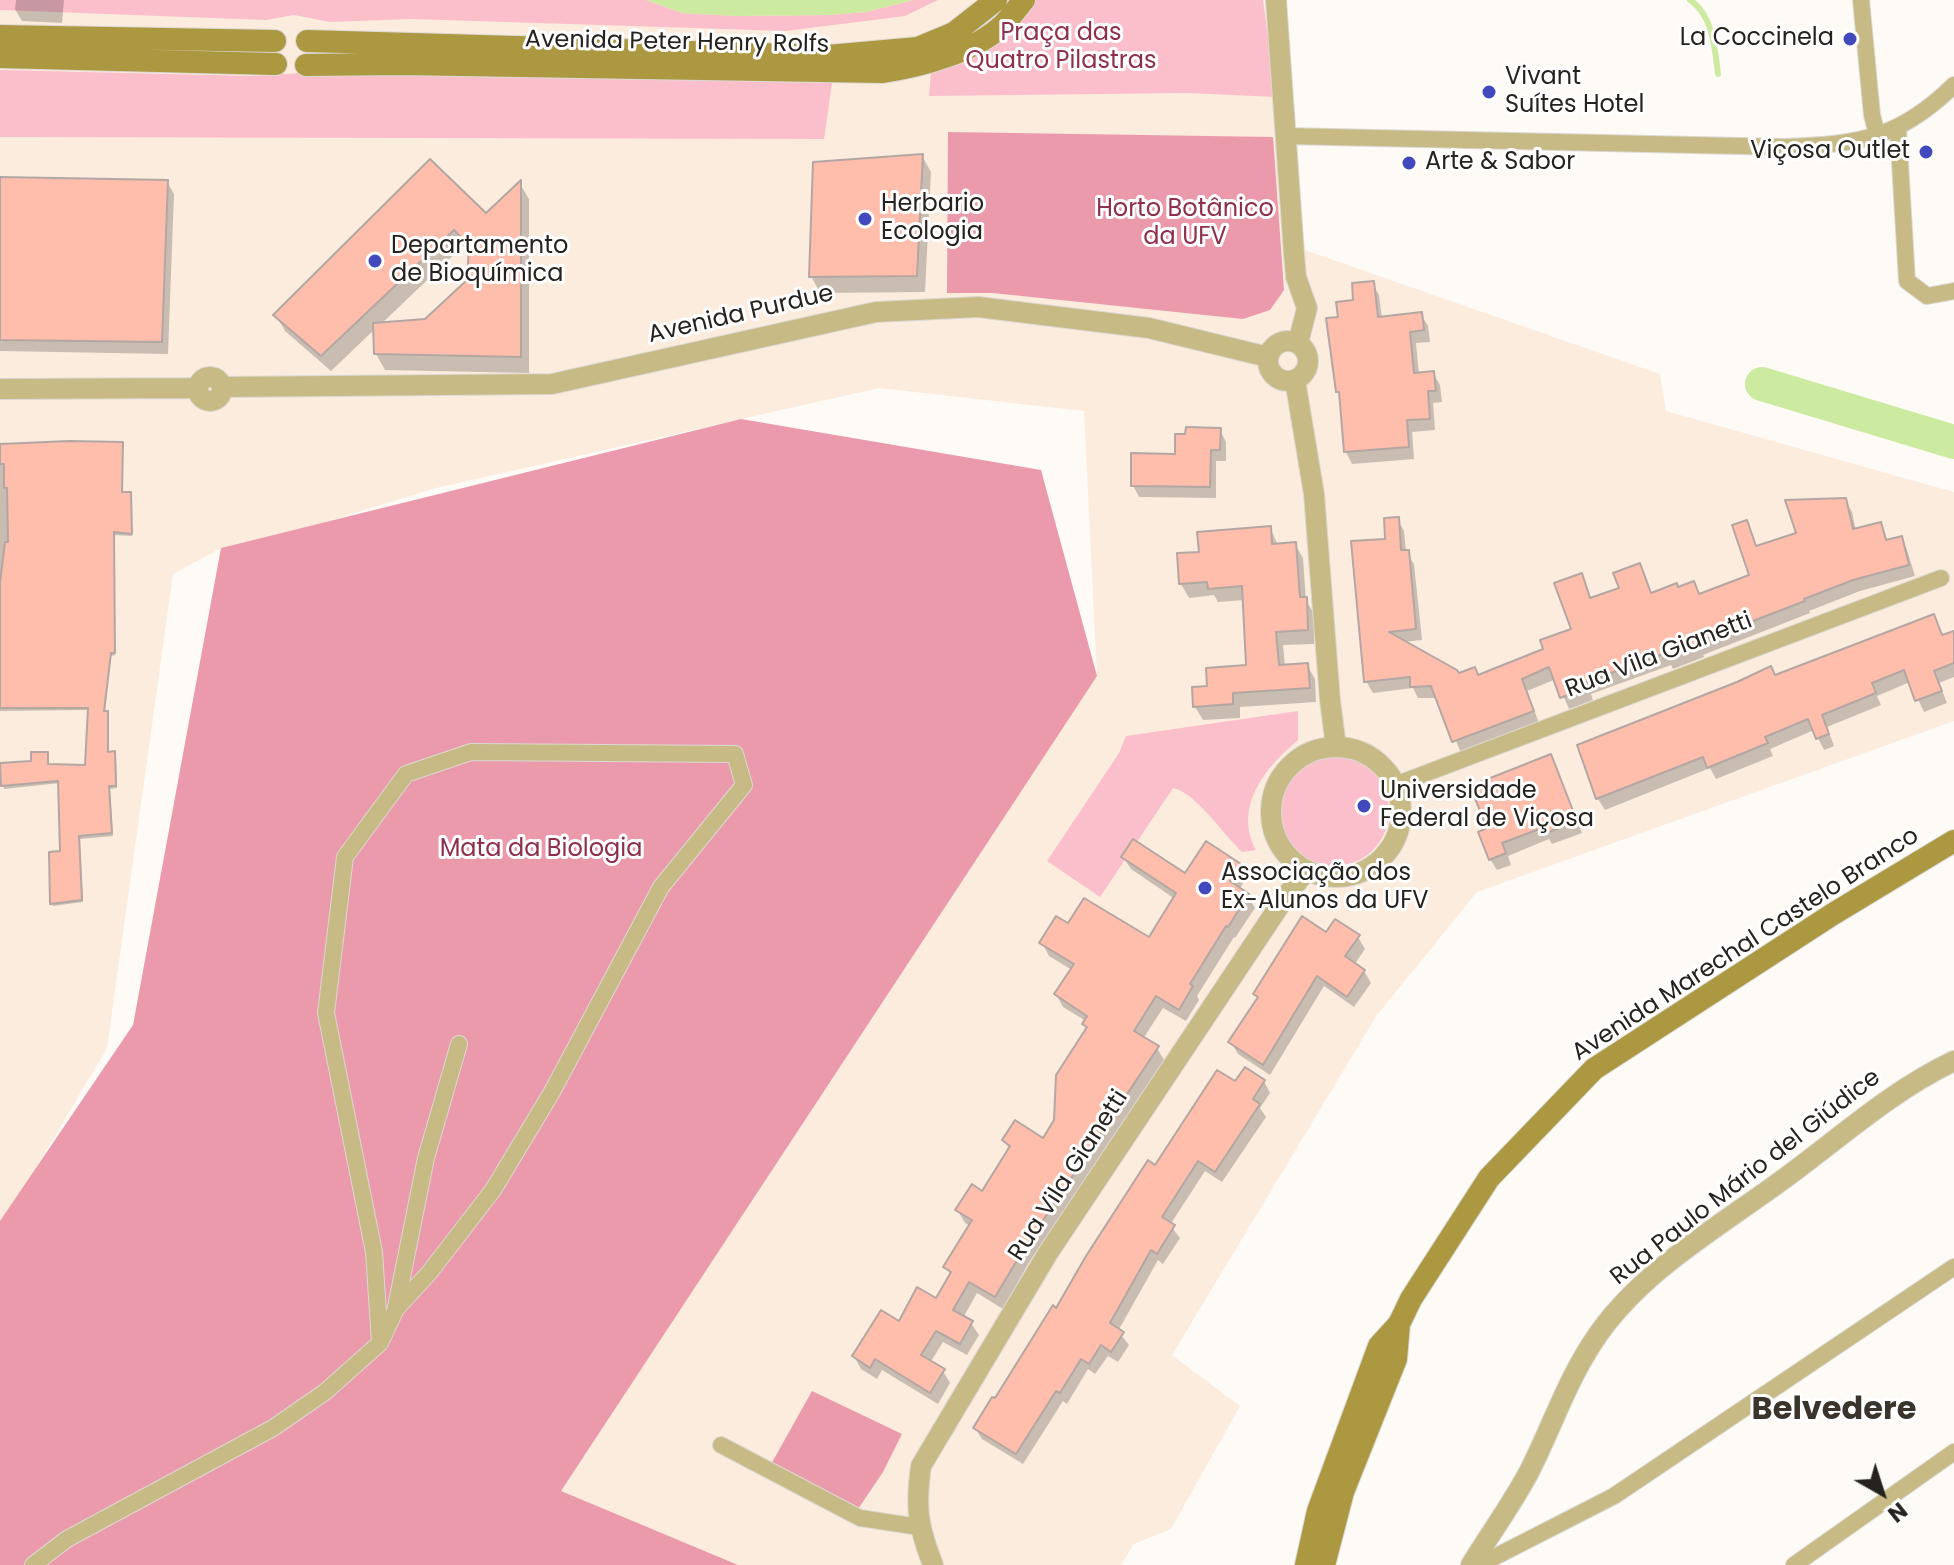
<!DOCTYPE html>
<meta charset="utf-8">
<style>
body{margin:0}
#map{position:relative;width:1954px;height:1565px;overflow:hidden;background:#fefbf7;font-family:Poppins,sans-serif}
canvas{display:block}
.north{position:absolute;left:1842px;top:1453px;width:80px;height:80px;-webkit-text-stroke:6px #fff;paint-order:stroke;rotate:141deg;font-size:22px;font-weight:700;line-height:32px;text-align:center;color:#26231f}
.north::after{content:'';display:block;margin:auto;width:28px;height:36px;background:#26231f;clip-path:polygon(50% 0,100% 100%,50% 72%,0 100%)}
</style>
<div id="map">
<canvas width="1954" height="1565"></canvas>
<div class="north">N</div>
</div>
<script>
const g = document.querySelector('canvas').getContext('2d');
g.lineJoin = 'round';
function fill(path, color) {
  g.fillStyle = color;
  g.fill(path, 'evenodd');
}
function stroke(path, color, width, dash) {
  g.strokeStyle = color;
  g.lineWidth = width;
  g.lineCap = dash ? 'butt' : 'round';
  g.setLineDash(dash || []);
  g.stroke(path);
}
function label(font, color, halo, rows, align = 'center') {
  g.font = font + ' Poppins,sans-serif';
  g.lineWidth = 6;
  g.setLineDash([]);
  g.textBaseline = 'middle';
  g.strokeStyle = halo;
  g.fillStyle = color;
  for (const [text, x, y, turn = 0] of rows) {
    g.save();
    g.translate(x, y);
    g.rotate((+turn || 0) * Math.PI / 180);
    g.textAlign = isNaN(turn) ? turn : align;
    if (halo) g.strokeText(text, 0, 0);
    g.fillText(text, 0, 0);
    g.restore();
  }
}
const built = new Path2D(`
 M0,0H1270L1296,247L1660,374L1666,411L1954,492V721L1477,892L1377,1015L1172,1355L1240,1406L1171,1529L1134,1544L1121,1565H708L561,1491L952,891L1097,676L1084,411L879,388L432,489L326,522L221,548L173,574L107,1048L0,1229Z`);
const green = new Path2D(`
 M0,0H646L682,13L736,16L829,15L866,12L913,0H938L905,16L786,31L412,19L330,22L294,15L266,20L0,10Z
 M1034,0H1263L1276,97L1187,93L929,96L931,71Z
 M0,70L252,76L302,73L832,83L824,139L0,137Z
 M1298,711V740C1266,767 1233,806 1256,850L1242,852C1224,835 1195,792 1173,788L1100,897L1047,861L1119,753L1126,736Z
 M1279 811a55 55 0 1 1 110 0a55 55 0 1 1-110 0Z`);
const forest = new Path2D(`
 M948,132L1273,137L1284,290L1270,310L1243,319L993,293H947Z
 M741,419L1041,470L1097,676L561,1491L738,1565H0V1221L133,1025L221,548Z
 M812,1391L902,1434L883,1472L858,1509L770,1466Z`);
const water = new Path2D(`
 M646,0H913L866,12L829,15L736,16L682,13Z`);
const shadow = new Path2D(`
 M16,0H64L62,23L22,21L15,9Z
 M922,156L931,172L925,292L820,293L811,276Z
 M430,162L486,216L520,184L529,199V373L385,370L376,354L375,329L331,371L285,331L276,315ZM464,245L470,252L469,281L426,321L380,325Z
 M0,179L167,182L174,194L168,354L0,351Z
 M1372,283L1379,295L1382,319L1421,314L1428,326L1430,342L1416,343L1419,374L1433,373L1440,385L1442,402L1433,403L1435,430L1412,432L1414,459L1352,464L1346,452L1342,398L1338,392L1340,319Z
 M1220,430L1226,442V461H1216V498L1139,497L1133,485Z
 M122,444L123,494H130L132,498V536L114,535L115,655L111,656L105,713L109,716V754L114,753L116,756L117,788L110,789L113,836L80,839L83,902L53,906L52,903L62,853L60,783L4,789L3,786L47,754L48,766L87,767L89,710L0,711V446Z
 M1845,500L1852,512L1856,531L1880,524L1888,541L1901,538L1907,550L1915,576L1860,591L1809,611L1810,613L1703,655L1704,657L1673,669L1671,665L1591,694L1593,700L1569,709L1556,679L1527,691L1539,723L1461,753L1438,698H1418L1413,688L1373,693L1366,681L1387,541L1398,520L1404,531L1406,552L1414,564L1422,640L1404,642L1458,676L1478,677L1545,650L1574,630L1581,576L1592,600L1621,589L1639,566L1652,594L1693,584L1700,595L1751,576L1746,522L1757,548L1799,534Z
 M1270,528L1278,545L1295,544L1303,558L1306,601L1314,613V644L1283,645L1285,666L1307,665L1315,679L1316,702L1240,707V718L1203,720L1195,707L1209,688L1248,667L1245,600L1218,602L1214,595L1189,598L1181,584L1201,554Z
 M1933,616L1943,637L1954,633V677L1939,683L1947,703L1924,712L1910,682L1877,696L1881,705L1827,727L1834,746L1824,750L1814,730L1770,749L1773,756L1716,779L1710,768L1605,810L1598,799L1580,746L1775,677Z
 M1550,757L1582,833L1552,844L1549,839L1508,856L1511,865L1497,870L1490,859V830Z
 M1123,857L1185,875L1239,866L1246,878L1239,890L1248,896L1255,908L1235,938L1234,937L1197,996L1199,1000L1186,1021L1163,1008L1143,1039L1157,1048L1164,1060L1028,1264L1003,1309L977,1293L963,1318L971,1323L979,1335L967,1355L943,1342L930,1363L943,1371L950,1383L938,1404L882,1370L877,1379L861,1369L854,1356L899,1324L937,1301L951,1276L946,1267L970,1226L965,1223L958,1211L983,1193L1010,1150L1004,1140L1044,1141L1056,1121L1087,1029L1086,1021L1063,1007L1056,994L1072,970L1049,956L1042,943L1069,926L1149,940L1175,899L1131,869Z
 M1326,935L1358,937L1365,949L1354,965L1364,971L1371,983L1354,1007L1324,986L1270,1075L1238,1054L1231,1042L1259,1000L1256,994Z
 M1264,1081L1270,1093L1260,1108L1266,1117L1222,1182L1205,1171L1170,1225L1180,1238L1163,1264L1158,1260L1118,1331L1129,1345L1118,1362L1108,1356L1095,1374L1088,1369L1067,1404L1063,1401L1023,1464L982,1439L975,1428L1156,1168L1236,1084Z`);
const stream = new Path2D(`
 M1690,0C1713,15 1715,49 1718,74`);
const river = new Path2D(`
 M1762,384L1954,442`);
const building = new Path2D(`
 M923,154L917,276L809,277L813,162Z
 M430,159L486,213L521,180V357L374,354L373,323L425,319L467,280L469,246L454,230L321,356L273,315Z
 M0,177L168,180L162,342L0,340Z
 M1374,281L1378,317L1422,312L1424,330L1410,332L1414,373L1434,371L1436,391H1428L1430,419L1407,420L1409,447L1344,452L1339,392H1336L1326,318L1338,317L1336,302L1353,300L1352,283Z
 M1186,427L1221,428L1220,450H1211L1210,487L1131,486V453L1175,454V434H1185Z
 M69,441L123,442L122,492H131L132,534L114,532L115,653H111L104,711H108V752L115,751L116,786H109L112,833L79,836L82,900L50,904L49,852L60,851L58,781L1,786L0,763L31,761V752H48V764L85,765L88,708H0V583L5,542H8L7,488H4V464H0V444Z
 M1846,498L1853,529L1881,522L1886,540L1902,536L1909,565L1853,580L1804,599L1805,601L1698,642L1699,645L1664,658L1663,654L1586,682L1588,688L1560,698L1549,667L1522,679L1534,711L1452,742L1431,686L1410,687V677L1364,682L1351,541L1385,539L1384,518L1399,517L1401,550H1409L1416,629L1389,632L1457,670L1459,673L1475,667L1478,675L1543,649L1540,640L1571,629L1554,583L1582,573L1590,598L1619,588L1613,573L1640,563L1651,593L1677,583L1678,587L1694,581L1699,594L1749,575L1732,525L1747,520L1756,546L1796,533L1785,500Z
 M1271,526L1272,544L1296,542L1300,597H1307L1308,630L1276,632L1279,665L1308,663L1310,688L1233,693V704L1193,707L1192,687L1207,686L1206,668L1246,665L1242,586L1208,589L1207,582L1179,584L1177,553L1199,552L1197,532Z
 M1934,614L1942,635L1954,631V663L1934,671L1942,691L1915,701L1904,670L1872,683L1876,693L1822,715L1829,734L1816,739L1808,719L1765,737L1768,743L1707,768L1703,757L1596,799L1577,745L1737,682L1771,666L1775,675Z
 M1551,754L1577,821L1544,834L1542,828L1502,843L1506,853L1489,860L1478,832L1487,828L1470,786Z
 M1133,839L1185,873L1206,841L1241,864L1230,881L1249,894L1228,927L1226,926L1190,984L1193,986L1179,1010L1156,996L1134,1031L1159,1046L1022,1252L995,1297L969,1282L953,1310L973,1321L960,1344L936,1331L921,1355L945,1369L930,1393L875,1359L870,1368L852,1356L881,1310L899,1321L917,1287L936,1298L951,1272L943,1267L972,1220L955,1210L972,1184L982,1191L1010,1146L1002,1140L1015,1120L1043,1138L1054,1120L1056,1075L1087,1027L1082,1024L1087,1016L1054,994L1074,964L1039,943L1056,916L1068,923L1084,898L1149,937L1176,893L1121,857Z
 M1302,916L1326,932L1335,919L1360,935L1345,956L1365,970L1347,997L1317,976L1263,1065L1228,1042L1258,997L1253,994Z
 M1245,1067L1265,1080L1253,1099L1260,1104L1215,1172L1198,1161L1162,1217L1175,1225L1157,1254L1151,1250L1110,1323L1124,1332L1111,1352L1101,1345L1089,1364L1081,1359L1060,1393L1056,1391L1016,1454L973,1428L992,1397L995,1398L1053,1305L1056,1308L1086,1256L1148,1160L1155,1165L1217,1070L1235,1081Z`);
const minor = new Path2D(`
 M1861,0L1872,115L1877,135
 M1898,129L1907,281L1927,296L1954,291
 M1285,136L1785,147C1860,144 1899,139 1954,85
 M1395,785L1941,578
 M396,1307L426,1158L459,1044
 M721,1445L860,1518L919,1527
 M33,1565L67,1539L273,1428L325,1392L380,1343L396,1309L429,1273L493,1190L552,1092L661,887L744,785L735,754L471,752L406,774L345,857L326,1013L374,1252L380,1343
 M1479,1565L1614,1496L1954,1267
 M1794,1565L1954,1452`);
const tertiary = new Path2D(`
 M1276,0L1294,254L1296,277L1307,308L1298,343
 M1268 361a20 20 0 1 1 40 0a20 20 0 1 1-40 0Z
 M198 389a12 12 0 1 1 24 0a12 12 0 1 1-24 0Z
 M1295,380L1314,494L1330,700L1336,747
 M222,387L552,384L876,312L978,307L1149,328L1268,357
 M0,389L198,388
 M1271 812a65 65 0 1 1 130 0a65 65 0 1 1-130 0Z
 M933,1565C918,1526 915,1508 921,1466L1048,1253L1286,896L1307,870
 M1471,1565C1490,1534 1512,1504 1529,1472C1551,1429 1566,1383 1593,1342C1638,1272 1719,1227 1785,1178C1841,1137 1891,1091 1954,1061`);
const secondary = new Path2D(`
 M0,36L275,41
 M307,41L828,56L918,48L954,33L996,0
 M0,57L276,64
 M306,65L401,64L883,72C922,66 975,52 1004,24C1011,17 1017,8 1024,0
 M1306,1565L1318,1511L1379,1346L1399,1324L1411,1299L1489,1178L1594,1069L1833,914L1954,841
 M1324,1565L1343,1492L1396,1359L1399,1324`);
const markers = [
 [1850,39,8,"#4249bd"],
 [1489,92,8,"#4249bd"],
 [1926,152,8,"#4249bd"],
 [1409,163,8,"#4249bd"],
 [865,219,8,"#4249bd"],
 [375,261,8,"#4249bd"],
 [1364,806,8,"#4249bd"],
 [1205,888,8,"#4249bd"]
];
const parkNames = [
 ["Praça das",1061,34],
 ["Quatro Pilastras",1061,62],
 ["Horto Botânico",1185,210],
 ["da UFV",1185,238],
 ["Mata da Biologia",541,850]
];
const poiNames = [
 ["La Coccinela",1834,39,"right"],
 ["Vivant",1505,78],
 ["Suítes Hotel",1505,106],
 ["Viçosa Outlet",1910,152,"right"],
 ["Arte & Sabor",1425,163],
 ["Herbario",881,205],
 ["Ecologia",881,233],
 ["Departamento",391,247],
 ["de Bioquímica",391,275],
 ["Universidade",1380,792],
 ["Federal de Viçosa",1380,820],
 ["Associação dos",1221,874],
 ["Ex-Alunos da UFV",1221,902]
];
const streetNames = [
 ["Avenida Peter Henry Rolfs",677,43,1],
 ["Avenida Purdue",741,315,-13],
 ["Rua Vila Gianetti",1659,656,-21],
 ["Avenida Marechal Castelo Branco",1746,945,-33],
 ["Rua Vila Gianetti",1069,1176,-57],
 ["Rua Paulo Mário del Giúdice",1746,1178,-38]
];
const districtNames = [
 ["Belvedere",1834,1411]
];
fill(built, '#fcecde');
fill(green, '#fbbfcb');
fill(forest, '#eb9aac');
fill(water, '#cdeaa1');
fill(shadow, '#0003');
stroke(stream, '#cdeaa1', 6);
stroke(river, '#cdeaa1', 34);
fill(building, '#ffbdac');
stroke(building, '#b3a7a3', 2);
stroke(minor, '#dbd8d4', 18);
stroke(tertiary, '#dbd8d4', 22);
stroke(secondary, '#dbd8d4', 24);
stroke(minor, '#c7ba84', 16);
stroke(tertiary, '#c7ba84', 20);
stroke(secondary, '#ad9842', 22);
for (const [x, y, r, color] of markers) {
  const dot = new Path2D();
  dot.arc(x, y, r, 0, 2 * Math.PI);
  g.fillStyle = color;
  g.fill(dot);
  stroke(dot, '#fff', 3);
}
label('24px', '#8e2f4c', '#fff', parkNames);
label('24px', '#26231f', '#fff', poiNames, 'left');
label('24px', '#26231f', '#fff', streetNames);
label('bold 32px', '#3b342d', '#fff', districtNames);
</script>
